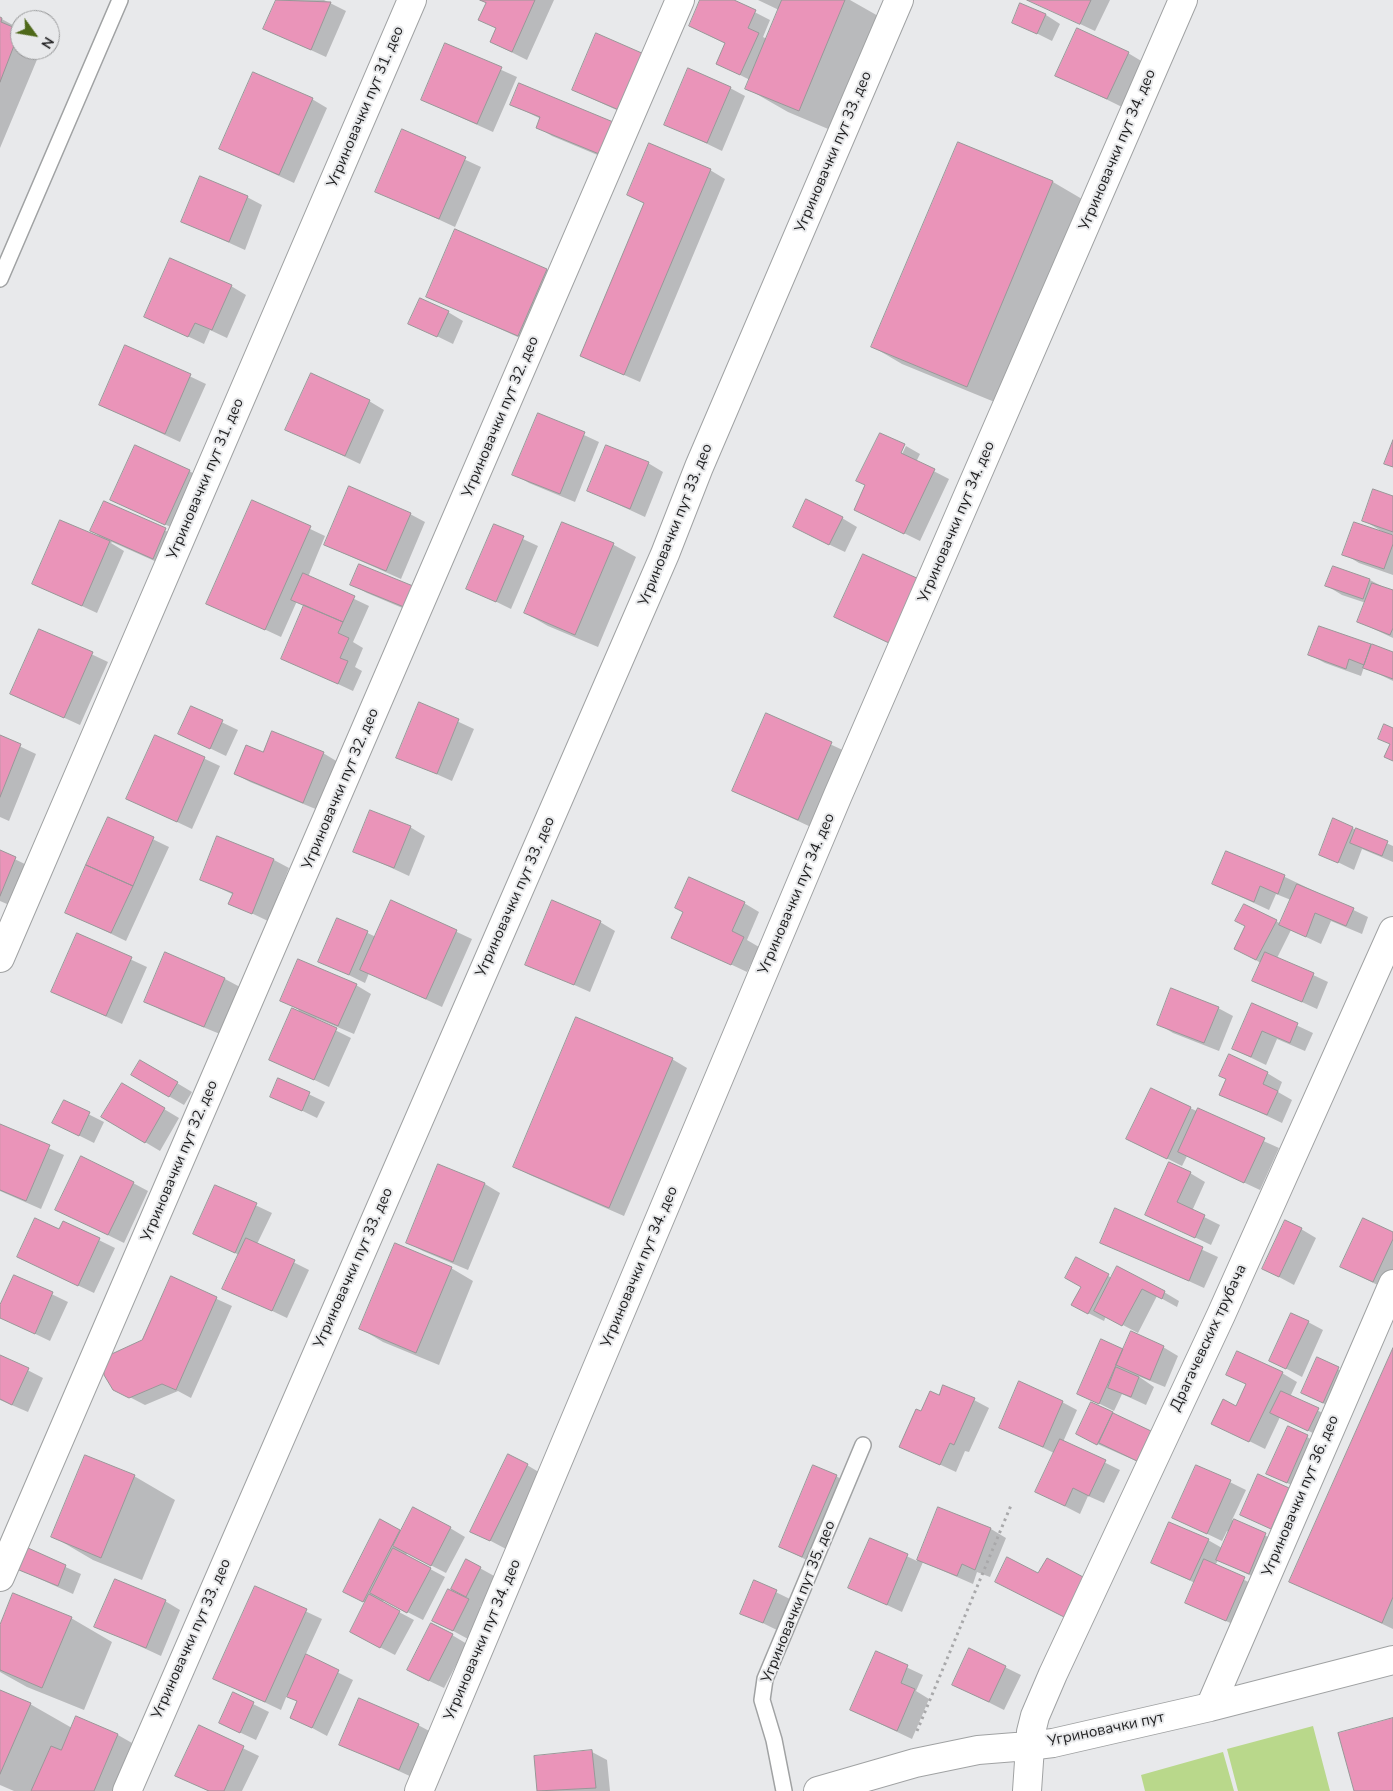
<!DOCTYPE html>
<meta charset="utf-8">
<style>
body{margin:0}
#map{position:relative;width:1393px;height:1791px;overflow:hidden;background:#e8e9eb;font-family:"Nunito Sans",sans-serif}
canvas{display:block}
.north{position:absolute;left:10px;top:10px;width:50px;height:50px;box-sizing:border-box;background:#e8e9eb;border:1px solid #999a9b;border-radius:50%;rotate:122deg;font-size:14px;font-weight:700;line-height:20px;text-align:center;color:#232324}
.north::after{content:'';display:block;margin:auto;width:18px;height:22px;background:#4e6819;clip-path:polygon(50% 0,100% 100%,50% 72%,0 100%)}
</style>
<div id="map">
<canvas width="1393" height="1791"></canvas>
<div class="north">N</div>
</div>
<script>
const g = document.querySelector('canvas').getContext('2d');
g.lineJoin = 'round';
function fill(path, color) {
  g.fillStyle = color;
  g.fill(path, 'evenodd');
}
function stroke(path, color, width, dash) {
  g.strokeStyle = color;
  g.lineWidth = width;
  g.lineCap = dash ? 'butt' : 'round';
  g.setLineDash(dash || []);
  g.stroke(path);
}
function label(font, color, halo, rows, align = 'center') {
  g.font = font + ' "Nunito Sans",sans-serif';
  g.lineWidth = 4;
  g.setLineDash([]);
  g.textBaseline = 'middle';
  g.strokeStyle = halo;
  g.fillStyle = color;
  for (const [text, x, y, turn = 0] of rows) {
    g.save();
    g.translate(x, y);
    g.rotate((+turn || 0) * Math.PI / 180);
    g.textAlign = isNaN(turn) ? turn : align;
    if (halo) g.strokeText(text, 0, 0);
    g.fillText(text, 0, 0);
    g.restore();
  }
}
const green = new Path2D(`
 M1313,1726L1330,1791H1238L1227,1749Z
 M1223,1752L1234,1791H1145L1141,1775Z`);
const shadow = new Path2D(`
 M277,0H324L346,11L326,57L265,29Z
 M480,0H554L527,60L491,42L497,29L480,19L487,3Z
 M702,0H731L770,20L763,37L767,39L779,10L758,0H850L887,21L840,134L788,112L746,88L750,80L718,64L726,44L690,26Z
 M1029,0H1110L1095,31Z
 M1046,15L1060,24L1052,41L1014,22Z
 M0,18L20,29V50H41L0,148Z
 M596,35L634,118L573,90Z
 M446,45L517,77L493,132L422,100Z
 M1128,53L1143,62L1122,107L1057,75Z
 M519,84L619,164L552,136L537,127L541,119L511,104Z
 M730,88L745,96L722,151L666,124Z
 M312,99L327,108L294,183L221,149Z
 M403,131L481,167L455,227L377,191Z
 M958,143L1053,182L1082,199L997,403L902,364L873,347Z
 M710,170L725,179L640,382L581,356L645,204L628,195Z
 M247,197L262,205L245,250L183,222Z
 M547,270L561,279L533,344L428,296Z
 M231,286L246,295L227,338L210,330L204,344L145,316Z
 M448,312L463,321L453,344L410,323Z
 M126,346L206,384L180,442L100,405Z
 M369,401L384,410L360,464L287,429Z
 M539,414L599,442L575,502L529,483L514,474Z
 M906,446L920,454L916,462L949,479L920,541L855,509L866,486L897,458L899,460Z
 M648,463L663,472L645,517L589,491Z
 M189,471L204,479L181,532L112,499Z
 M1393,497V534H1390L1393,536V575L1359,563L1344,554L1383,532L1363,520Z
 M105,502L181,538L168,567L112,542L111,543L124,551L97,613L34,584L106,541L92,531Z
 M253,502L325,536L308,577L369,606L353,642L363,648L355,667L362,671L353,691L282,658L305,606L297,601L281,637L208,603Z
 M410,514L425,522L401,579L325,545Z
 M842,518L857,527L845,552L809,535Z
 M562,523L614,545L636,557L598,647L548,626L525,613Z
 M495,526L538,546L511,609L468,588Z
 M1333,568L1370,580L1393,592V638L1359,622L1366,603L1342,595L1327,586Z
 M352,585L427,595L419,615L367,593Z
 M835,617L905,651L850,625Z
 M1319,627L1393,654V681L1364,667L1361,676L1325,663L1310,655Z
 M40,630L108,662L80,725L12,694Z
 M420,704L474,729L452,781L398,757Z
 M192,708L238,730L226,756L180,734Z
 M767,715L847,752L813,828L734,791Z
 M156,736L220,766L192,829L128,799Z
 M0,737L36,754L9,821L0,817Z
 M323,753L338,762L318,810L250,782L235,774L264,754Z
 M109,818L169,847L126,941L66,912Z
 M410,827L425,836L409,876L355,851Z
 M1352,828L1393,846V862L1362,849L1354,870L1321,854Z
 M218,838L274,860L289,868L268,921L230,903L234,895L201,879Z
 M0,852L31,867L14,907L0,901Z
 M1227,852L1285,877L1368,917L1362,934L1331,921L1321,944L1291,930L1277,958L1328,982L1317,1009L1254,980L1261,963L1250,957L1276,921L1281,924L1291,900L1276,894L1269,910L1213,884Z
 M392,902L472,939L442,1007L369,973L365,983L320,961L338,919L376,937Z
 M744,903L759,912L747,940L759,947L747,972L673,937L684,912Z
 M600,922L615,931L590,992L527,964Z
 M78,935L147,967L122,1024L53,992Z
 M225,979L240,987L220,1034L161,1010L146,1001Z
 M356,985L371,994L354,1034L316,1018L315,1020L351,1038L329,1087L271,1059L299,1010L282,1000Z
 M1253,1005L1313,1033L1305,1051L1277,1039L1266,1065L1233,1049Z
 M1218,1008L1233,1016L1219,1051L1173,1033L1158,1024Z
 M577,1019L672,1059L687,1068L624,1216L530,1175L515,1167Z
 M140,1061L192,1092L184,1105L132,1075Z
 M1267,1073L1282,1082L1278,1092L1292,1100L1282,1123L1221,1094Z
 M279,1080L325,1102L317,1118L272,1096Z
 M122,1084L179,1118L160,1151L103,1117Z
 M64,1102L104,1122L94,1143L54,1123Z
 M1190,1108L1279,1148L1260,1190L1187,1156L1182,1166L1128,1139Z
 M0,1126L64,1155L41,1209L0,1191Z
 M439,1166L485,1184L500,1193L468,1270L423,1251L408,1243Z
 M1190,1173L1205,1182L1192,1211L1220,1225L1211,1245L1146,1214Z
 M133,1183L148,1191L124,1243L57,1210Z
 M215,1186L272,1213L257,1244L309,1270L287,1318L224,1288L239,1255L194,1233Z
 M1116,1210L1218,1257L1204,1288L1102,1242Z
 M64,1223L115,1248L94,1293L18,1257L60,1231Z
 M1301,1229L1316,1238L1294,1285L1264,1269Z
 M1393,1234V1280L1388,1290L1357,1275Z
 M1076,1259L1112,1278L1164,1292L1179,1301L1177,1307L1157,1296L1138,1333L1106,1316L1104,1321L1088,1313Z
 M451,1268L473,1281L439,1365L383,1342L361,1329Z
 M14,1276L68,1302L50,1341L0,1317V1308Z
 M171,1278L232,1306L191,1398L178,1391L145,1405L114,1389L143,1341Z
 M1308,1322L1323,1330L1302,1377L1270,1360Z
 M1101,1341L1124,1351L1163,1347L1178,1356L1165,1387L1138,1376L1154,1387L1146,1405L1122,1394L1114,1411L1078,1393Z
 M1393,1351V1629L1291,1581Z
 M0,1356L43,1378L28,1412L0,1400Z
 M1318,1359L1353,1377L1338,1411L1303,1393Z
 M1282,1373L1297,1382L1290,1397L1333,1418L1323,1438L1280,1417L1265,1449L1213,1423L1237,1407L1247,1385L1228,1374Z
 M939,1397L974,1400L989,1408L969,1452L965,1451L956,1472L900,1446L922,1413Z
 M1062,1402L1077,1410L1063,1442L1120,1470L1104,1503L1088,1496L1080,1514L1037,1492L1054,1453L1000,1427Z
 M1112,1413L1166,1441L1152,1468L1093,1442Z
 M1307,1437L1322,1445L1302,1490L1268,1474Z
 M527,1465L542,1474L506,1549L472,1531Z
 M1197,1466L1246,1490L1232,1520L1281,1543L1264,1582L1218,1560L1215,1566L1259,1587L1241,1628L1187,1603L1195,1583L1153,1563L1208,1540L1222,1548L1229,1532L1227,1531L1222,1541L1174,1518Z
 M134,1476L175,1500L142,1580L93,1560L52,1536Z
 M836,1476L851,1485L817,1565L780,1547Z
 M1258,1476L1303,1498L1286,1536L1241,1514Z
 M938,1509L991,1529L1006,1538L990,1577L977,1572L973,1584L923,1562L902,1612L850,1588L870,1539L917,1561Z
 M380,1521L402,1532L450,1528L465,1537L446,1573L407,1553L406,1556L445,1577L423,1620L384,1600L382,1603L414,1620L395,1655L366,1640V1603L360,1600Z
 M28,1550L81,1574L73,1594L20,1570Z
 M467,1561L496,1577L480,1607L483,1609L468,1639L433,1620Z
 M755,1582L792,1600L779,1631L742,1613Z
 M256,1588L322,1619L305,1656L353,1680L327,1736L292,1717L299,1702L287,1695L281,1710L215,1679Z
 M165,1601L180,1610L161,1656L96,1626Z
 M71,1618L112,1642L84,1710L27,1687L0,1672V1628Z
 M452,1635L467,1644L444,1688L423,1678Z
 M970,1650L1021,1675L1004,1710L954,1685Z
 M876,1653L923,1675L916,1691L929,1699L912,1739L851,1710Z
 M0,1691L30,1704L72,1728L118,1735L132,1743L112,1791H14L0,1785Z
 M233,1694L269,1712L256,1740L220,1723Z
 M418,1725L433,1733L414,1778L340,1744Z
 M199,1727L259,1756L242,1791H208L177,1775Z
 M592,1752L607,1760L610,1791H538L535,1757Z`);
const building = new Path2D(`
 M276,0L331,2L311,50L263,29Z
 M480,0H535L512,52L490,42L496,28L478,20L486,3Z
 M700,0H734L756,10L748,28L759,33L740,75L716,64L725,43L689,26Z
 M782,0H845L799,111L745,89Z
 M1027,0H1091L1080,24Z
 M1020,3L1046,14L1037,34L1012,23Z
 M0,17L2,18L1,22L20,30L0,82Z
 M1077,28L1129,52L1107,99L1055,76Z
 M596,33L644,54L619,110L572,90Z
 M445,43L502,67L477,124L421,100Z
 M688,68L731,87L707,143L664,125Z
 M253,72L313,98L279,175L219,149Z
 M519,83L618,124L604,156L536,128L540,117L510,105Z
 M402,129L466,157L439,219L375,192Z
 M958,142L1053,181L967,387L871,347Z
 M649,143L711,169L624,375L580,356L644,203L627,195Z
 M200,176L248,196L229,242L181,222Z
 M455,229L547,269L518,336L426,297Z
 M170,258L232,285L212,330L195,323L188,337L144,317Z
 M420,298L449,311L437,337L408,324Z
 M125,345L191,374L165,434L99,405Z
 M311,373L370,400L345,456L285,430Z
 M538,413L585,432L560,494L512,475Z
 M880,433L905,444L901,453L935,469L904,534L854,510L865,485L856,481Z
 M1393,440V467L1384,464Z
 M135,445L190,470L165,525L110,500Z
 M606,445L649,462L630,509L587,491Z
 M349,486L411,513L386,571L324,545Z
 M1373,489L1393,496V532L1362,521Z
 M806,499L843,517L829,545L793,527Z
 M252,500L311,526L265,630L206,604Z
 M104,501L166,528L153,559L90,531Z
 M60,520L110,541L82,606L32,584Z
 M562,522L614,543L575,635L524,613Z
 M1354,522L1393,535V544L1384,569L1342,555Z
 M494,524L524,536L496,602L466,589Z
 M863,554L919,579L889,643L834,617Z
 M359,564L413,586L404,607L350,585Z
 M1333,566L1370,579L1363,599L1325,586Z
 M303,573L355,596L343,622L291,600Z
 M1372,583L1393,590V628L1390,635L1357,622Z
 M304,605L343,622L338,633L349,638L340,658L348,661L338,684L281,659Z
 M1319,626L1371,644L1364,665L1349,659L1346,669L1308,655Z
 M39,629L93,652L64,718L10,694Z
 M1372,644L1393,652V679L1363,668Z
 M419,702L459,719L437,774L396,758Z
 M191,706L223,720L210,749L178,734Z
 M766,713L832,742L798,820L732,791Z
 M1384,724L1393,728V761L1384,757L1390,744L1378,739Z
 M272,731L324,752L303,803L234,774L246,745L263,752Z
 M0,735L21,744L0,797Z
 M155,735L205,757L177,822L126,799Z
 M370,810L411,826L394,868L353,852Z
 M108,817L154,837L133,886L86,865Z
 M1333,818L1353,827L1338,863L1319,855Z
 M1356,828L1388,841L1382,856L1350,843Z
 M217,836L274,859L252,914L228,904L233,893L200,880Z
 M0,850L16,857L0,896Z
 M1226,851L1285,875L1278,894L1260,886L1254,902L1212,884Z
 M86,865L133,886L111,933L65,913Z
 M689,877L745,902L732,931L744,937L731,965L671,938L683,912L675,908Z
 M1297,884L1354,908L1346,926L1315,913L1306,937L1279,925Z
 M391,900L457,930L426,999L360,970Z
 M552,900L601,921L574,985L525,965Z
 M1244,904L1277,920L1256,960L1234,949L1245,926L1235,921Z
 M337,918L368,931L349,975L318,962Z
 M77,933L132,957L106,1016L51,992Z
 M165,952L225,978L204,1027L144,1002Z
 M1265,952L1314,973L1302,1002L1252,981Z
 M298,959L357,984L338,1026L280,1001Z
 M1171,988L1219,1007L1204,1043L1157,1025Z
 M1252,1003L1298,1023L1290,1043L1262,1031L1251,1057L1232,1049Z
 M292,1008L337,1028L314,1080L269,1060Z
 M576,1017L673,1058L609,1208L513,1167Z
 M1229,1054L1268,1072L1263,1084L1278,1091L1267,1115L1219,1095L1226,1079L1219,1076Z
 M140,1060L178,1082L169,1097L131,1075Z
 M278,1078L310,1092L302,1111L270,1097Z
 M122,1083L165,1108L145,1143L101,1117Z
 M1151,1088L1191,1107L1167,1159L1126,1139Z
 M64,1100L90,1112L79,1136L52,1123Z
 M1198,1108L1265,1138L1244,1183L1178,1152Z
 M0,1124L50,1145L26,1201L0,1190Z
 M81,1156L134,1182L108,1235L55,1210Z
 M1169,1162L1191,1172L1177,1202L1205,1215L1195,1238L1145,1215Z
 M438,1164L485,1183L453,1262L406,1243Z
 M215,1185L257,1203L235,1253L193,1234Z
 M1115,1208L1203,1247L1189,1281L1100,1243Z
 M35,1218L59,1229L63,1221L100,1238L78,1286L17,1257Z
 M1363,1218L1393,1232V1239L1373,1282L1340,1267Z
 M1285,1220L1302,1228L1279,1277L1262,1269Z
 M246,1238L295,1260L272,1311L222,1289Z
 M395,1243L452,1267L416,1353L359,1329Z
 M1076,1257L1109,1274L1088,1314L1071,1305L1081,1287L1065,1278Z
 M1117,1266L1165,1291L1162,1299L1142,1289L1122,1326L1094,1311Z
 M14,1275L53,1292L35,1334L0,1318V1305Z
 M171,1276L217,1297L176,1390L162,1384L129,1398L113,1390L104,1375L103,1358L142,1340Z
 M1291,1313L1309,1321L1286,1369L1269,1361Z
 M1131,1331L1164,1346L1150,1380L1116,1365Z
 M1101,1339L1123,1349L1099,1404L1077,1394Z
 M1393,1348V1597L1382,1623L1289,1582Z
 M1237,1351L1283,1372L1249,1442L1211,1424L1223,1399L1236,1406L1246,1384L1226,1375Z
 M0,1355L29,1368L12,1405L0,1399Z
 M1317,1357L1339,1367L1323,1403L1301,1393Z
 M1116,1367L1139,1377L1131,1397L1108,1388Z
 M1019,1381L1063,1401L1043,1447L999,1428Z
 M943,1385L975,1398L954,1445L950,1443L940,1465L899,1447L916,1409L921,1411L930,1391L939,1395Z
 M1281,1391L1319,1408L1308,1431L1270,1413Z
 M1091,1402L1113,1412L1097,1445L1076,1434Z
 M1113,1413L1151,1431L1137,1461L1099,1443Z
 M1288,1426L1308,1435L1287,1483L1266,1474Z
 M1060,1439L1106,1460L1089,1496L1073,1488L1065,1506L1035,1492Z
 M508,1454L528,1464L490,1541L470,1532Z
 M85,1455L135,1475L101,1558L51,1537Z
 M813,1465L837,1475L802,1557L779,1547Z
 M1196,1465L1231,1480L1207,1534L1172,1518Z
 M1258,1474L1289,1488L1271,1529L1240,1515Z
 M413,1507L451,1527L431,1566L393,1546Z
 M938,1507L991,1528L975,1570L962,1564L957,1576L917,1560Z
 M380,1519L400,1530L363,1602L343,1592Z
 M1234,1519L1266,1533L1249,1574L1216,1560Z
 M1169,1522L1209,1539L1190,1580L1151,1563Z
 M870,1538L908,1554L887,1605L848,1588Z
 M28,1548L66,1565L58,1586L19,1570Z
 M393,1548L431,1568L407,1613L370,1593Z
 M1007,1557L1038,1573L1047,1558L1085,1578L1064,1617L995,1582Z
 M466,1559L481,1567L466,1597L451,1589Z
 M1204,1559L1245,1577L1226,1621L1185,1603Z
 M115,1579L166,1600L146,1648L94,1627Z
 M754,1580L777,1590L763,1623L740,1614Z
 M255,1586L307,1609L265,1702L213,1679Z
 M448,1589L469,1599L453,1631L432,1621Z
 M13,1593L72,1617L42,1688L0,1670V1625Z
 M369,1594L400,1611L380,1648L350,1632Z
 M431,1623L453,1634L429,1681L407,1670Z
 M969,1648L1006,1666L989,1702L952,1685Z
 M876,1651L908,1665L901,1683L915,1689L897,1731L850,1710Z
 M306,1654L339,1670L312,1728L290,1718L297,1701L287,1697Z
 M0,1690L31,1703L0,1774Z
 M233,1692L254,1702L240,1733L219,1723Z
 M359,1698L419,1724L399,1770L339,1745Z
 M76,1716L118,1734L94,1791H31L51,1746L61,1750Z
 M1393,1718V1791H1354L1338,1733Z
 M199,1725L244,1746L224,1791H209L175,1776Z
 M592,1750L596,1788L537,1791L534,1756Z`);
const path = new Path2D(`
 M917,1731L1012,1503`);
const service = new Path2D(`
 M0,279L120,0
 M784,1791L774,1740L762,1700L765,1679L863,1445`);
const minor = new Path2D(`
 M0,958L412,0
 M0,1577L680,0
 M1210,1707L1393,1284
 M1028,1746L1053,1743L1210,1707L1393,1660
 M127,1791L665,554L699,467L899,0
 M419,1791L838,795L1183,0`);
const tertiary = new Path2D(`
 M818,1791L915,1763L978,1750L1028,1746
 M1027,1791L1031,1732L1035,1716L1053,1674L1221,1315L1393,931`);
const streetNames = [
 ["Угриновачки пут 31. део",366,107,-67],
 ["Угриновачки пут 34. део",1118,150,-67],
 ["Угриновачки пут 33. део",834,152,-67],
 ["Угриновачки пут 32. део",501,417,-67],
 ["Угриновачки пут 31. део",206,479,-67],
 ["Угриновачки пут 34. део",957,522,-67],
 ["Угриновачки пут 33. део",676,525,-68],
 ["Угриновачки пут 32. део",341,789,-67],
 ["Угриновачки пут 34. део",797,894,-67],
 ["Угриновачки пут 33. део",516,897,-66],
 ["Угриновачки пут 32. део",180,1161,-67],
 ["Угриновачки пут 34. део",640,1267,-67],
 ["Угриновачки пут 33. део",354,1268,-66],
 ["Драгачевских трубача",1209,1338,-65],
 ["Угриновачки пут 36. део",1301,1496,-67],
 ["Угриновачки пут 35. део",799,1602,-68],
 ["Угриновачки пут 33. део",192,1639,-66],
 ["Угриновачки пут 34. део",483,1640,-67],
 ["Угриновачки пут",1106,1730,-12]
];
fill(green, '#b9d88b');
fill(shadow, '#0003');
fill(building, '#ea94b9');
stroke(building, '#999798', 1);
stroke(service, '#a0a2a3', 18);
stroke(minor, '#a0a2a3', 30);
stroke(tertiary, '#a0a2a3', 30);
stroke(path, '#a8a8aa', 3, [2.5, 4]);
stroke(service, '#fff', 15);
stroke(minor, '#fff', 28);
stroke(tertiary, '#fff', 28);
label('15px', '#232324', '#e8e9eb', streetNames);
</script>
